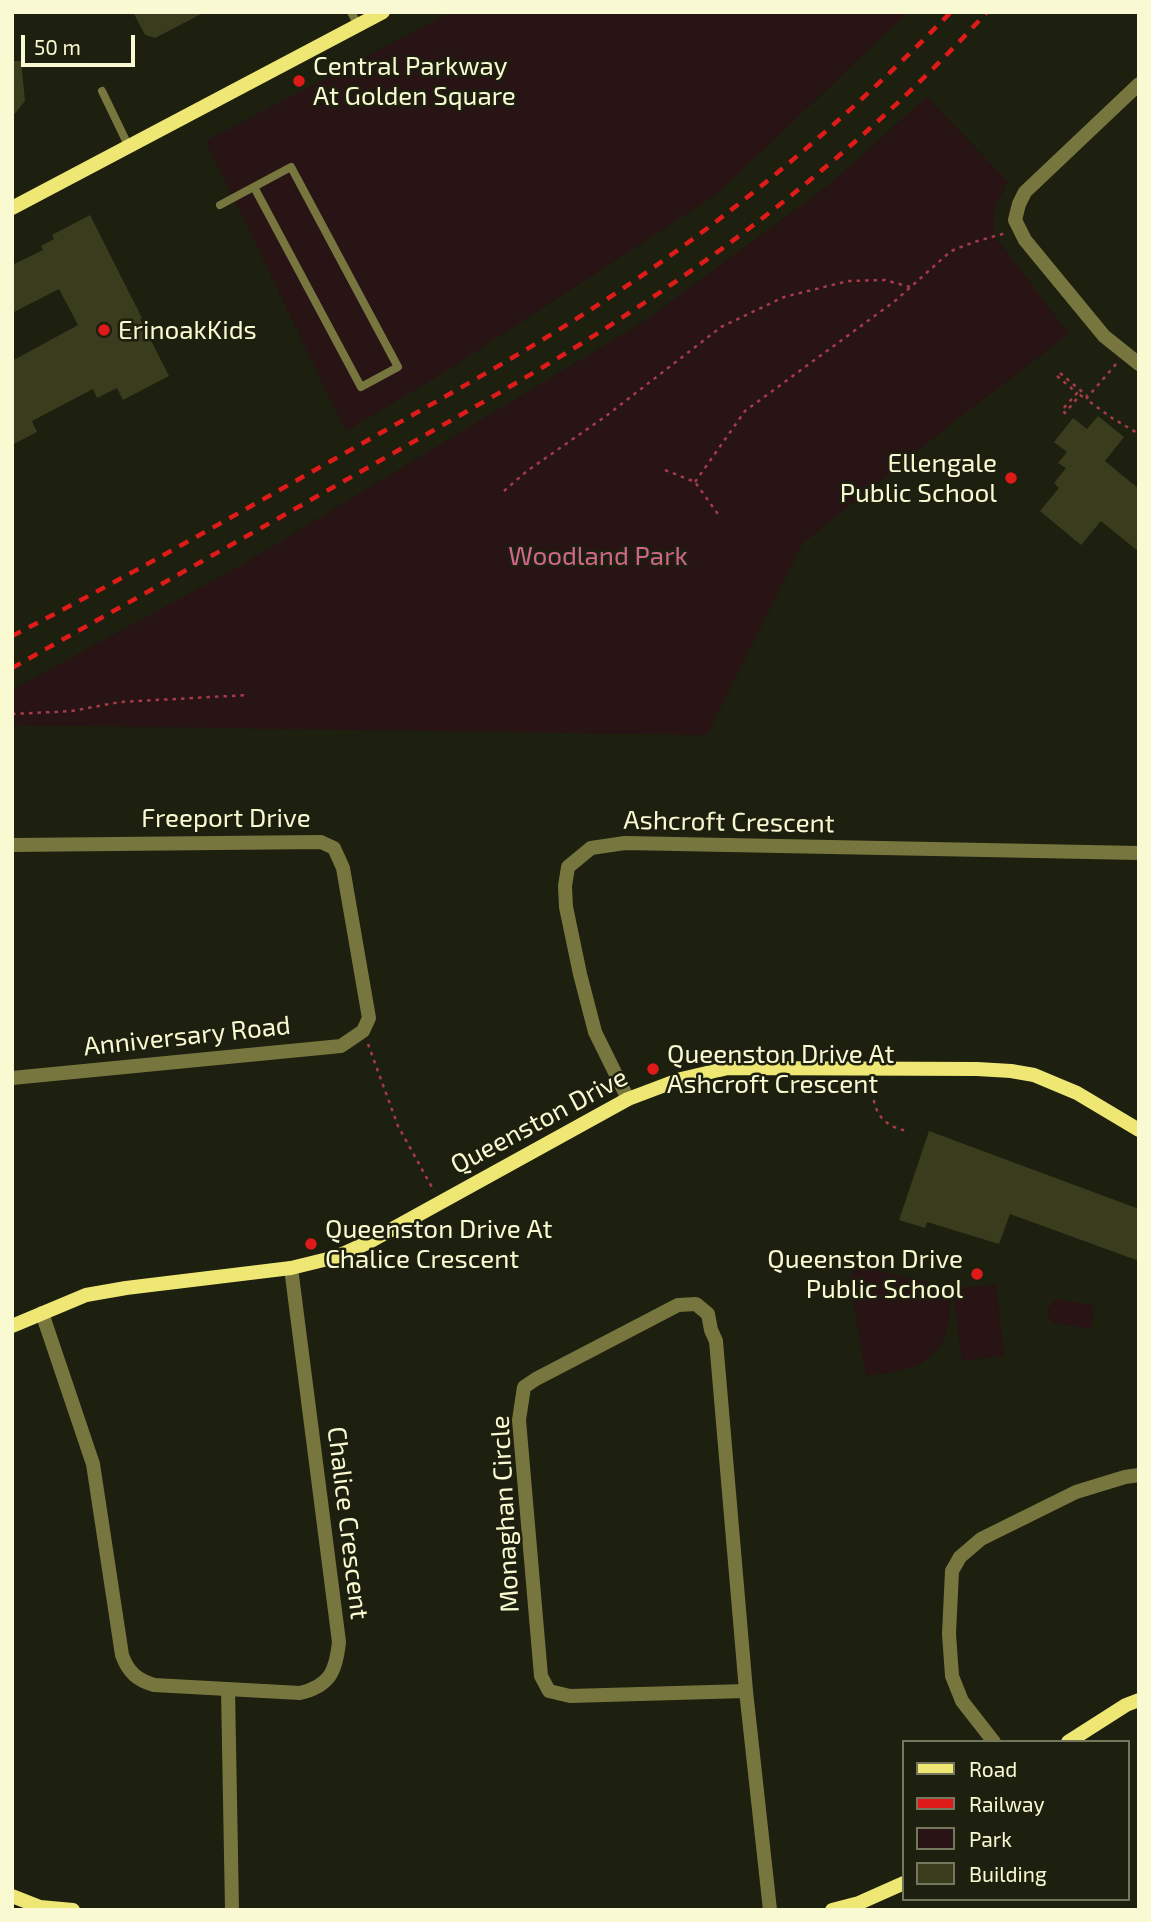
<!DOCTYPE html>
<style>
body{margin:0}
#map{position:relative;width:1151px;height:1922px;overflow:hidden;background:#1d1f0f;font-family:"Exo 2",sans-serif}
canvas{display:block}
.frame{position:absolute;inset:0;border:14px solid #f9fad2;pointer-events:none}
.legend{position:absolute;left:902px;top:1740px;width:228px;height:161px;box-sizing:border-box;background:#1d1f0f;border:2px solid #75775d;margin:0;padding:9px 12px;list-style:none;font-size:21px;color:#f9fad2}
.legend li{display:flex;align-items:center;gap:14px;height:35px}
.legend b{width:35px;border:2px solid #75775d}
.scale{position:absolute;left:21px;top:35px;width:114px;height:32px;box-sizing:border-box;border:4px solid #f9fad2;border-top:0;padding-left:9px;font-size:21px;line-height:24px;white-space:nowrap;color:#f9fad2;-webkit-text-stroke:5px #1d1f0f;paint-order:stroke}
</style>
<div id="map">
<canvas width="1151" height="1922"></canvas>
<div class="frame"></div>
<ul class="legend">
<li><b style="height:9px;background:#efe773"></b>Road</li>
<li><b style="height:9px;background:#de1b19"></b>Railway</li>
<li><b style="height:19px;background:#281315"></b>Park</li>
<li><b style="height:19px;background:#3a3d1d"></b>Building</li>
</ul>
<div class="scale">50 m</div>
</div>
<script>
const g = document.querySelector('canvas').getContext('2d');
g.lineJoin = 'round';
function fill(path, color) {
  g.fillStyle = color;
  g.fill(path, 'evenodd');
}
function stroke(path, color, width, dash) {
  g.strokeStyle = color;
  g.lineWidth = width;
  g.lineCap = dash ? 'butt' : 'round';
  g.setLineDash(dash || []);
  g.stroke(path);
}
function label(font, color, halo, rows, align = 'center') {
  g.font = font + ' "Exo 2",sans-serif';
  g.lineWidth = 5;
  g.setLineDash([]);
  g.textBaseline = 'middle';
  g.strokeStyle = halo;
  g.fillStyle = color;
  for (const [text, x, y, turn = 0] of rows) {
    g.save();
    g.translate(x, y);
    g.rotate((+turn || 0) * Math.PI / 180);
    g.textAlign = isNaN(turn) ? turn : align;
    if (halo) g.strokeText(text, 0, 0);
    g.fillText(text, 0, 0);
    g.restore();
  }
}
const green = new Path2D(`
 M451,12H908L717,194L443,373L346,431L206,141Z
 M927,97L1008,182L994,209V235L1069,334L965,413L803,543L707,735L12,725V690L238,567L646,320L826,187Z
 M859,1266L951,1288C950,1302 951,1318 946,1332C934,1370 900,1371 866,1376L849,1277Z
 M996,1284L1004,1356L962,1361L953,1289Z
 M1056,1299L1095,1306L1091,1329L1054,1323L1049,1317L1048,1309Z`);
const building = new Path2D(`
 M133,12H205L155,38L145,35Z
 M12,61H21L25,101L12,117Z
 M90,215L142,318L140,319L169,376L123,400L117,388L97,398L93,389L32,421L37,432L12,445V361L78,325L59,289L12,313V265L43,250L41,246L54,239L52,235Z
 M1098,416L1124,437L1105,461L1139,489V552L1101,521L1081,545L1040,511L1059,488L1054,483L1066,468L1058,463L1067,452L1054,442L1073,418L1087,429Z
 M929,1131L1139,1209V1261L1010,1214L999,1244L927,1222L925,1228L899,1220Z`);
const path = new Path2D(`
 M1116,364L1086,399L1112,418L1139,434
 M1060,373L1087,396
 M1057,376L1077,393L1062,410L1065,413L1080,395L1086,399
 M665,470L695,482L720,517
 M695,482L745,411L895,301L951,251L974,242L1006,233
 M504,491L527,471L606,416L721,327L784,297L848,281L885,280L910,287
 M12,714L72,711L120,702L248,695
 M368,1044L398,1126L434,1191
 M872,1083C873,1111 880,1125 907,1131`);
const lane = new Path2D(`
 M351,12L358,25
 M102,91L129,147
 M220,205L291,167L398,367L361,387L254,187`);
const street = new Path2D(`
 M1139,84L1025,192L1019,204L1015,220L1025,240L1104,336L1139,364
 M12,845L321,842L334,848L343,868L369,1018L363,1031L341,1046L12,1078
 M628,1099L595,1032L580,974L566,907L565,886L568,867L591,848L625,843L1139,853
 M42,1313L93,1464L122,1655C128,1672 137,1680 154,1685L300,1693C330,1686 336,1671 339,1642L291,1268
 M228,1689L232,1910
 M746,1691L570,1696L549,1691L541,1676L519,1420L524,1387L536,1379L678,1305L696,1304L708,1314L711,1330L716,1341L746,1691L770,1910
 M994,1742L962,1701L952,1676L949,1634L952,1571L960,1557L981,1539L1076,1492L1125,1477L1139,1475`);
const secondary = new Path2D(`
 M12,208L383,12
 M12,1326L86,1295L126,1288L291,1268L336,1257L367,1243L628,1099L681,1079L728,1068L977,1069L1011,1071L1034,1075L1077,1093L1139,1130
 M1068,1742L1126,1705L1139,1700
 M12,1896L40,1907L73,1910
 M832,1910L859,1903L904,1883`);
const rail = new Path2D(`
 M12,636C120,581 226,520 331,461C417,412 504,365 587,312C720,227 841,125 951,12
 M12,668C126,604 240,540 353,476C451,420 551,366 644,303C769,220 886,123 987,12`);
const markers = [
 [299,81,7,"#de1b19"],
 [104,330,7,"#de1b19"],
 [1011,478,7,"#de1b19"],
 [653,1069,7,"#de1b19"],
 [311,1244,7,"#de1b19"],
 [977,1274,7,"#de1b19"]
];
const poiNames = [
 ["Central Parkway",313,66],
 ["At Golden Square",313,96],
 ["ErinoakKids",118,330],
 ["Ellengale",997,463,"right"],
 ["Public School",997,493,"right"],
 ["Queenston Drive At",667,1054],
 ["Ashcroft Crescent",667,1084],
 ["Queenston Drive At",325,1229],
 ["Chalice Crescent",325,1259],
 ["Queenston Drive",963,1259,"right"],
 ["Public School",963,1289,"right"]
];
const parkNames = [
 ["Woodland Park",598,556]
];
const streetNames = [
 ["Freeport Drive",226,818],
 ["Ashcroft Crescent",729,822,1],
 ["Anniversary Road",187,1036,-6],
 ["Queenston Drive",539,1121,-28],
 ["Monaghan Circle",505,1514,-93],
 ["Chalice Crescent",348,1523,83]
];
fill(green, '#281315');
fill(building, '#3a3d1d');
stroke(path, '#a53b4b', 2.5, [3.5, 5]);
stroke(lane, '#78763f', 8);
stroke(street, '#78763f', 14);
stroke(secondary, '#efe773', 14);
stroke(rail, '#de1b19', 4.5, [10, 9]);
for (const [x, y, r, color] of markers) {
  const dot = new Path2D();
  dot.arc(x, y, r, 0, 2 * Math.PI);
  g.fillStyle = color;
  g.fill(dot);
  stroke(dot, '#1d1f0f', 2.5);
}
label('26px', '#f9fad2', '#1d1f0f', poiNames, 'left');
label('26px', '#d1668b', '#1d1f0f', parkNames);
label('26px', '#f9fad2', '#1d1f0f', streetNames);
</script>
